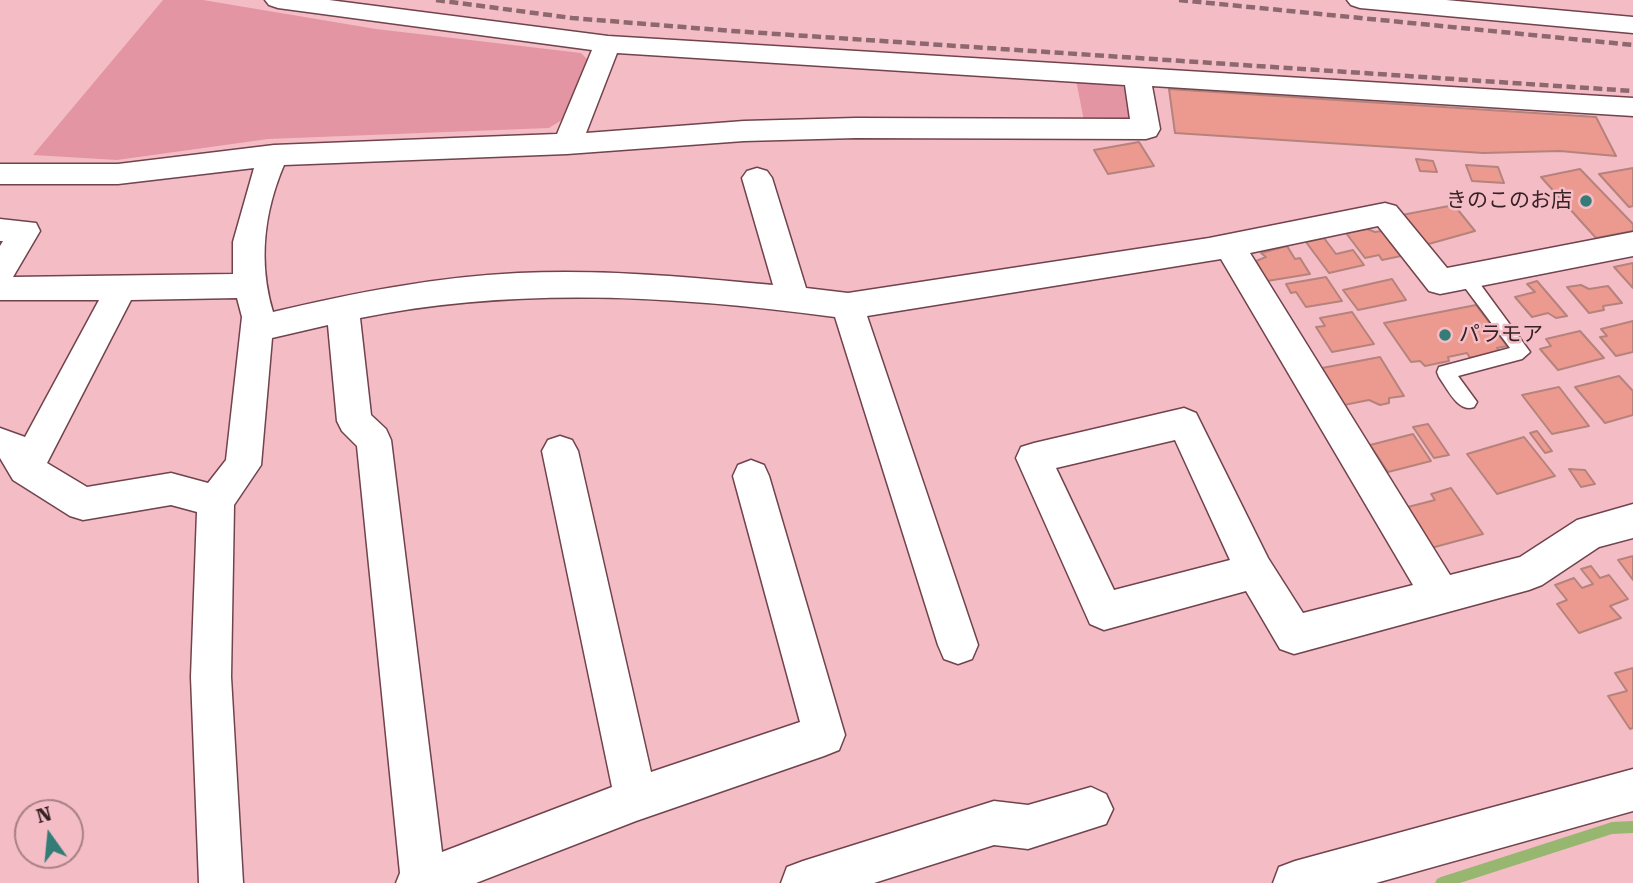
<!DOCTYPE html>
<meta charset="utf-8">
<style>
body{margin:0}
#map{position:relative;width:1633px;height:883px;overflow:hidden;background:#f4bdc6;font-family:"Roboto Serif",serif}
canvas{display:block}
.north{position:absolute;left:14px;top:799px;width:70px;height:70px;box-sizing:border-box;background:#f4bdc6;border:2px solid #a87f86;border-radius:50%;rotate:345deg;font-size:19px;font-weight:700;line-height:28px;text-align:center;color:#362125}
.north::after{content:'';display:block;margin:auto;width:24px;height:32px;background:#357c76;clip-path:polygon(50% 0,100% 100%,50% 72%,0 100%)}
</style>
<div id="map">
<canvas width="1633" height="883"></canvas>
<div class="north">N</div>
</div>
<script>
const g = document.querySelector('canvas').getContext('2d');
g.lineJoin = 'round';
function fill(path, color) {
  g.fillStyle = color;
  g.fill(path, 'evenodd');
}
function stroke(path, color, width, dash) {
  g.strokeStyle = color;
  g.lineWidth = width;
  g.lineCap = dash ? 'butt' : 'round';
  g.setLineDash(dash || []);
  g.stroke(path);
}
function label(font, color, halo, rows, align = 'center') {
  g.font = font + ' "Roboto Serif","Noto Sans JP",serif';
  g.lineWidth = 5;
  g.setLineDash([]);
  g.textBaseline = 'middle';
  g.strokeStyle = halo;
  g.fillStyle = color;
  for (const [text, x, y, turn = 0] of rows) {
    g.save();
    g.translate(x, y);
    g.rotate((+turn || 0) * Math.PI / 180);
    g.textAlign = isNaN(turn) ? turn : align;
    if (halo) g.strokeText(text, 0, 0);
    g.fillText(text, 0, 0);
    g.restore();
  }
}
const green = new Path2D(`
 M163,0H203L376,29L581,53L589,61L565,118L549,128L268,139L117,160L33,155Z
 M1076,80L1117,82L1127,90L1132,117L1123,124L1084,121Z`);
const stream = new Path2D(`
 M1633,821V833L1612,834L1460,883H1435L1437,879L1441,877L1612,822Z`);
const building = new Path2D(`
 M1169,89L1596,117L1616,156L1560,151L1483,153L1175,133Z
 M1139,142L1154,166L1108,174L1094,150Z
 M1416,159L1433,161L1437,172L1420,171Z
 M1466,165L1498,167L1504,183L1472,181Z
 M1633,168V206L1629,207L1599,174Z
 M1580,169L1633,224V231L1596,238L1541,177Z
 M1454,205L1475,231L1425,245L1402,215Z
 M1367,229L1375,232L1382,231L1401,256L1382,260L1379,255L1365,258L1346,233Z
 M1324,238L1336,254L1353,250L1364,265L1329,273L1306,242Z
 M1287,246L1295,259L1300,258L1310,274L1267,281L1256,261L1266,257L1261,253Z
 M1633,263V288L1614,267Z
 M1326,277L1342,301L1306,307L1296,292L1291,293L1286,284Z
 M1392,279L1406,300L1358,310L1343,290Z
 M1537,281L1567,316L1556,318L1548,313L1532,317L1515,297L1535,292L1527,284Z
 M1581,285L1589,289L1608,286L1622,303L1603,306L1604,310L1589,313L1567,287Z
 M1476,305L1507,346L1497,348L1500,352L1470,358L1467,353L1448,357L1449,361L1425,366L1420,361L1411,362L1384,323Z
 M1352,312L1374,344L1332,352L1316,327L1325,326L1320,318Z
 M1633,321V352L1616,356L1600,337L1607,336L1601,329Z
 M1580,331L1604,358L1558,370L1540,349L1551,346L1546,339Z
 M1380,357L1404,396L1389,398V403L1380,405L1369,400L1344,405L1322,368Z
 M1619,376L1633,391V415L1605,423L1575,387Z
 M1559,387L1589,426L1552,434L1522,395Z
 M1428,424L1449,455L1434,458L1413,427Z
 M1537,431L1552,451L1545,453L1530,433Z
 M1413,434L1431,461L1388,472L1370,445Z
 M1524,437L1555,476L1497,494L1467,454Z
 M1569,469L1585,470L1595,484L1581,487Z
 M1451,488L1483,534L1431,548L1404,508L1435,500L1431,494Z
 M1633,556V580L1618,560Z
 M1591,566L1600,578L1609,575L1628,599L1610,606L1621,618L1579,633L1557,604L1567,600L1555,585L1574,578L1582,588L1593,584L1581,569Z
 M1633,668V728L1630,729L1608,696L1627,691L1615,673Z`);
const service = new Path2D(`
 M1466,271L1472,273L1530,352L1522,359L1458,376L1477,402L1474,407C1458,413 1447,388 1439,377L1437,372L1439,367L1510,348L1460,281L1458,277L1460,273Z`);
const minor = new Path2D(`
 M265,0H329L608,36L1633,98V116L1152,86L1160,129L1156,136L1146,139L856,138L744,141L567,154L284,165C264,212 258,262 273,312C353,293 435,277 518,273C604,269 688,277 773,285L742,178L747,171L757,168L767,171L772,178L806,288L848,293L1209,238L1385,203L1396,206L1447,268L1633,232V256L1440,294L1429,291L1378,226L1250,253L1450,575L1520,557L1577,520L1633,504V538L1599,547L1542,585L1529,590L1294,654L1280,649L1246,591L1104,630L1090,624L1016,458L1021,447L1034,443L1184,408L1196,413L1268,558L1303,613L1413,585L1221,259L867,316L978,645L972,659L958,664L944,659L938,645L835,317C677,296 518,286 360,318L371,415L386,429L391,440L442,852L612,787L542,451L548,440L560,436L572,440L578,451L651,772L800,722L733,476L738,465L751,460L764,465L769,476L845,735L839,750L824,756L636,821L476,883H396L400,873L357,446L342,431L337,421L328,325L272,338L261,465L234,505L231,677L243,883H199L191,677L197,512L171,505L83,520L70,516L13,480L0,458V428L25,437L99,300H0V246L3,241H0V219L36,223L40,231L13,277L233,274V242L254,168L118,184H0V164H118L274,145L557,134L592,50L278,8L269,5ZM617,53L1125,85L1130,119L856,118L744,121L586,133ZM237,298L242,317L226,460L208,483L171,473L87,487L47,463L131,300ZM1175,440L1230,560L1114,590L1056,468Z
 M1347,0H1446L1633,17V33L1360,8L1351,5Z
 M1633,769V811L1376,883H1273L1279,867L1295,861Z
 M1091,787L1106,794L1113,809L1106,824L1028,849L994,845L874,883H781L787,867L803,861L994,801L1028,805Z`);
const rail = new Path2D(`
 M436,0L572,18L732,31L1633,91
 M1179,0L1633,45`);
const markers = [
 [1586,201,7,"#357c76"],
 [1445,335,7,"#357c76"]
];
const poiNames = [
 ["きのこのお店",1572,201],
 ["パラモア",1459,335,"left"]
];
fill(green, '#e395a3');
fill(stream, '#97b670');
fill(building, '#ec9a8f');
stroke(building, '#b5837c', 2);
stroke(service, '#71434c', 3);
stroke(minor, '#71434c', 3);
fill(service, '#fff');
fill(minor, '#fff');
stroke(rail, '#8d686f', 4.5, [9, 4.5]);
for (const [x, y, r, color] of markers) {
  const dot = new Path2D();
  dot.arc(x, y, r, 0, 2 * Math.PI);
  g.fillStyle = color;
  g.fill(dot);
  stroke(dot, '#f4bdc6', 2.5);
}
label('21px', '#362125', '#f4bdc6', poiNames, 'right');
</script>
